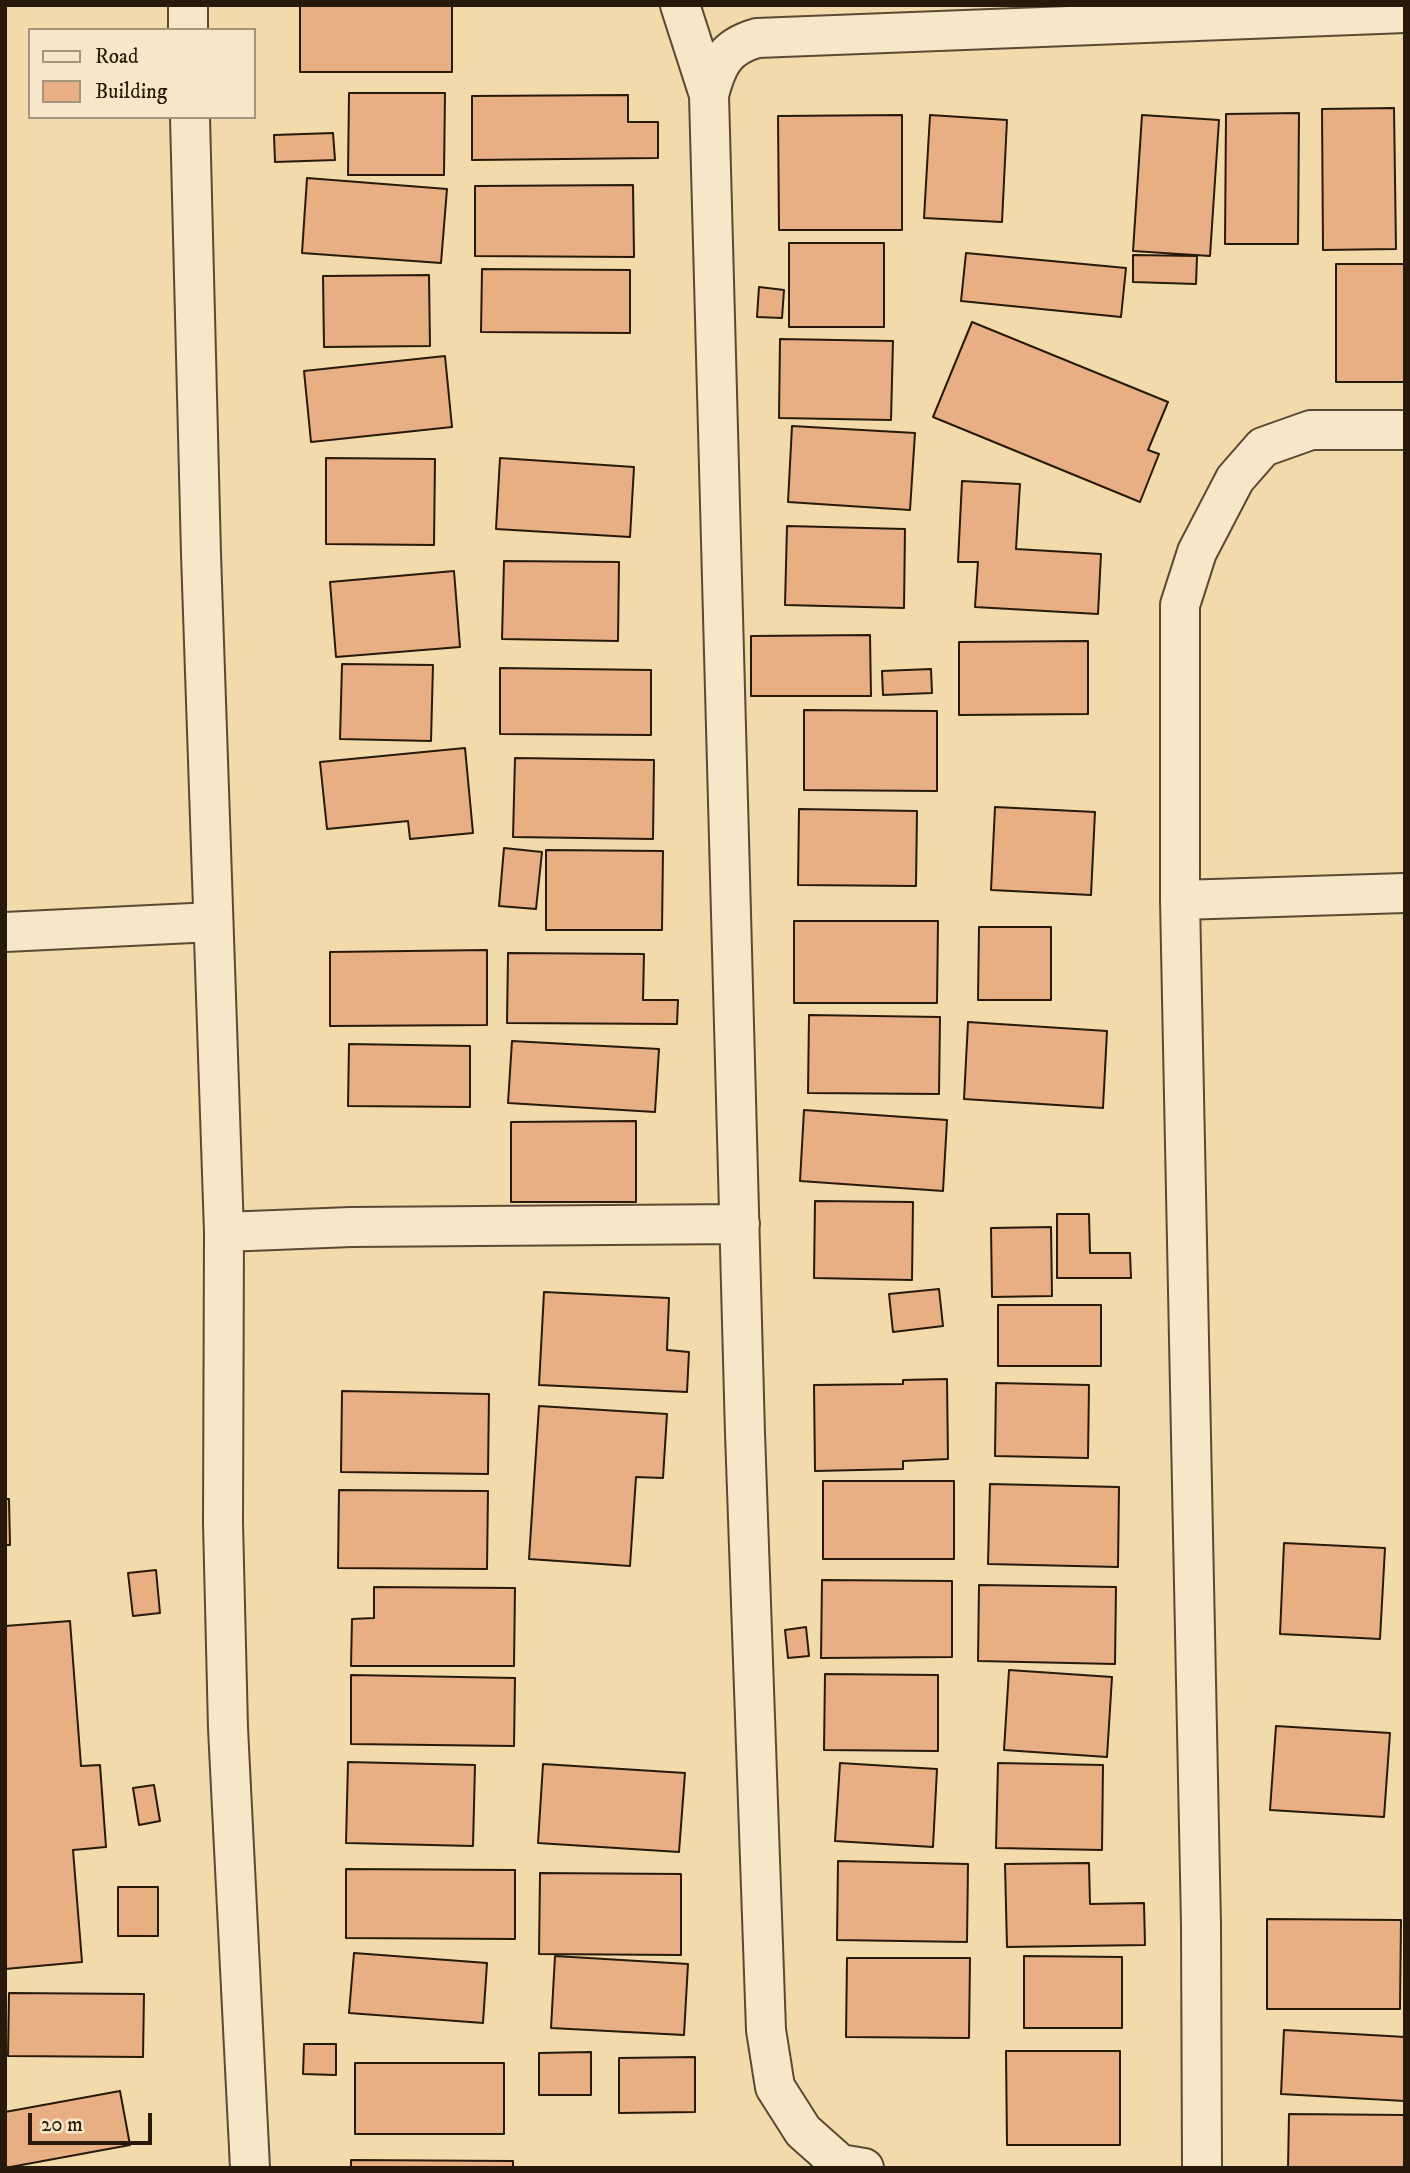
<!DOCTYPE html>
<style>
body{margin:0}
#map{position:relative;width:1410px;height:2173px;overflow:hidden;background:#f2daab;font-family:"IM FELL DW Pica",serif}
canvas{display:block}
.frame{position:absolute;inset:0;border:7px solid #271a0b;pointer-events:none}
.legend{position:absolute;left:28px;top:28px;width:228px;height:91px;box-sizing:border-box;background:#f7e7c8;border:2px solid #a4957c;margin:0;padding:9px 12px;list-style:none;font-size:21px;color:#271a0b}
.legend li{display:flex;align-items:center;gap:14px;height:35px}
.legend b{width:35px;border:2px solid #a4957c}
.scale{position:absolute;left:28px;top:2113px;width:124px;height:32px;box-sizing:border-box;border:4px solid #271a0b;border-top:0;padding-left:9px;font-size:21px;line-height:24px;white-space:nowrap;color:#271a0b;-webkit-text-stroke:5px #f7e7c8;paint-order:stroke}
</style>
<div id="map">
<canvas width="1410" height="2173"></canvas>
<div class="frame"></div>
<ul class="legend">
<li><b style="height:9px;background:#f7e7c8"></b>Road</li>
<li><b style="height:19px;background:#e8ae84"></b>Building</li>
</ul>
<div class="scale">20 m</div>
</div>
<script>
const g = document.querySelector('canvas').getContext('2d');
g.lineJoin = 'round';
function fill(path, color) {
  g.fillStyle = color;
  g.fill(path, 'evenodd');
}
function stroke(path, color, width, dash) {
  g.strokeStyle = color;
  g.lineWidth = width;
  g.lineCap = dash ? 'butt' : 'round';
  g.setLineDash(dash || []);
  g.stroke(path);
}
const building = new Path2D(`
 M300,5H452V72H300Z
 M349,93H445L444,175H348Z
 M628,95V122H658V158L472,160V96Z
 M1394,108L1396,249L1323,250L1322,109Z
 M1299,113L1298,244H1225L1226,114Z
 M902,115V230H779L778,116Z
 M930,115L1007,120L1002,222L924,218Z
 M1142,115L1219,120L1210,256L1133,251Z
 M333,133L335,160L275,162L274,135Z
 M307,178L447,189L441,263L302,253Z
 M633,185L634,257L475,256V186Z
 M789,243H884V327H789Z
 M966,253L1126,268L1121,317L961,301Z
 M1133,255L1197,256L1196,284L1133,282Z
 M1336,264H1405V382H1336Z
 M482,269L630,270V333L481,332Z
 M429,275L430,346L324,347L323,276Z
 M759,287L784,290L782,318L757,317Z
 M972,322L1168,402L1148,450L1159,454L1140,502L933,417Z
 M780,339L893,341L891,420L779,418Z
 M445,356L452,427L311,442L304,371Z
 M792,426L915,433L910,510L788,502Z
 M326,458L435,459L434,545L326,544Z
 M500,458L634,467L630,537L496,529Z
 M962,481L1020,484L1016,549L1101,554L1098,614L975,607L978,562H958Z
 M787,526L905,529L904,608L785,605Z
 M504,561L619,562L618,641L502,639Z
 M454,571L460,647L336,657L330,582Z
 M870,635L871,696H751V636Z
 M1088,641V714L959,715V642Z
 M342,664L433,665L431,741L340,739Z
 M500,668L651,670V735L500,734Z
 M931,669L932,693L883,695L882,671Z
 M804,710L937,711V791L804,790Z
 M465,748L473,833L410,839L408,821L327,829L320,762Z
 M515,758L654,760L653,839L513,837Z
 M995,807L1095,812L1091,895L991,890Z
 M799,809L917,811L916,886L798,885Z
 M504,848L542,852L536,909L499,906Z
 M546,850L663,851L662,930H546Z
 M794,921H938L937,1003H794Z
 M979,927H1051V1000H978Z
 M487,950V1025L330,1026V952Z
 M508,953L644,954L643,1000H678L677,1024L507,1023Z
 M809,1015L940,1017L939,1094L808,1093Z
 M968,1022L1107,1031L1103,1108L964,1099Z
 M512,1041L659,1049L655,1112L508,1103Z
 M349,1044L470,1046V1107L348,1106Z
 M804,1110L947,1120L943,1191L800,1181Z
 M636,1121V1202H511V1122Z
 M815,1201L913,1202L912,1280L814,1278Z
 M1057,1214H1089L1090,1253H1130L1131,1278H1057Z
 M1051,1227L1052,1296L992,1297L991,1228Z
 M939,1289L943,1326L893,1332L889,1294Z
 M544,1292L669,1298L667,1350L689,1352L687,1392L539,1385Z
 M998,1305H1101V1366H998Z
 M947,1379L948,1459L903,1461V1469L815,1471L814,1385L903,1384V1380Z
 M996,1383L1089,1385L1088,1458L995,1456Z
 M342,1391L489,1394L488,1474L341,1472Z
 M539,1406L667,1414L663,1478L636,1477L630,1566L529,1559Z
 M823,1481H954V1559H823Z
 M990,1484L1119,1487L1118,1567L988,1564Z
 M339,1490L488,1491L487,1569L338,1568Z
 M5,1499H9L10,1545H5Z
 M1284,1543L1385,1548L1380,1639L1280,1634Z
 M156,1570L160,1613L133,1616L128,1573Z
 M822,1580L952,1581V1657L821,1658Z
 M979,1585L1116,1587L1115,1664L978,1661Z
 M374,1587L515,1588L514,1666H351L352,1619L374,1618Z
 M70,1621L81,1766L100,1765L106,1847L73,1850L82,1962L5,1969V1626Z
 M806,1627L809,1656L788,1658L785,1630Z
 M1009,1670L1112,1677L1107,1757L1004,1750Z
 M825,1674L938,1675V1751L824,1750Z
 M351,1675L515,1678L514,1746L351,1744Z
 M1276,1726L1390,1733L1384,1817L1270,1810Z
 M348,1762L475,1765L473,1846L346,1843Z
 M840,1763L937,1769L933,1847L835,1841Z
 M998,1763L1103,1765L1102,1850L996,1848Z
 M543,1764L685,1773L679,1852L538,1843Z
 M154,1785L160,1821L139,1825L133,1788Z
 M838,1861L968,1864L967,1942L837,1940Z
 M1089,1863L1090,1904L1144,1903L1145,1945L1007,1947L1005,1864Z
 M346,1869L515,1870V1939L346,1938Z
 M540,1873L681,1874V1955L539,1954Z
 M118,1887H158V1936H118Z
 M1267,1919L1401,1920L1400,2009H1267Z
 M354,1953L487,1963L483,2023L349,2013Z
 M555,1956L688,1964L684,2035L551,2028Z
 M1024,1956L1122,1957V2028H1024Z
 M847,1958H970L969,2038L846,2037Z
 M9,1993L144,1994L143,2057L8,2056Z
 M1284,2030L1405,2037V2101L1281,2094Z
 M304,2044H336V2075L303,2074Z
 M1006,2051H1120V2145H1007Z
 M591,2052V2095H539V2053Z
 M695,2057V2112L619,2113V2058Z
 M355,2063H504V2134H355Z
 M120,2091L130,2145L5,2168V2112Z
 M1289,2114L1405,2115V2168H1288Z
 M351,2160L513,2161V2168H351Z`);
const street = new Path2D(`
 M188,5V30
 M680,5L709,95
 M190,117L201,554L224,1232
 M1180,900L1405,893
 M5,932L213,922
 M250,2168L228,1728L223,1523L224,1232L351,1227L740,1224
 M864,2168L840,2164L803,2131L775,2087L766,2030L745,1433L709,95C717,64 725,47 757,38L1405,13
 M1202,2168L1201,1924L1180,900V605L1197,552L1235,479L1263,447L1311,430H1405`);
fill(building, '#e8ae84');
stroke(building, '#271a0b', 2);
stroke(street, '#5a4a33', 42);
stroke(street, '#f7e7c8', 38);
</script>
